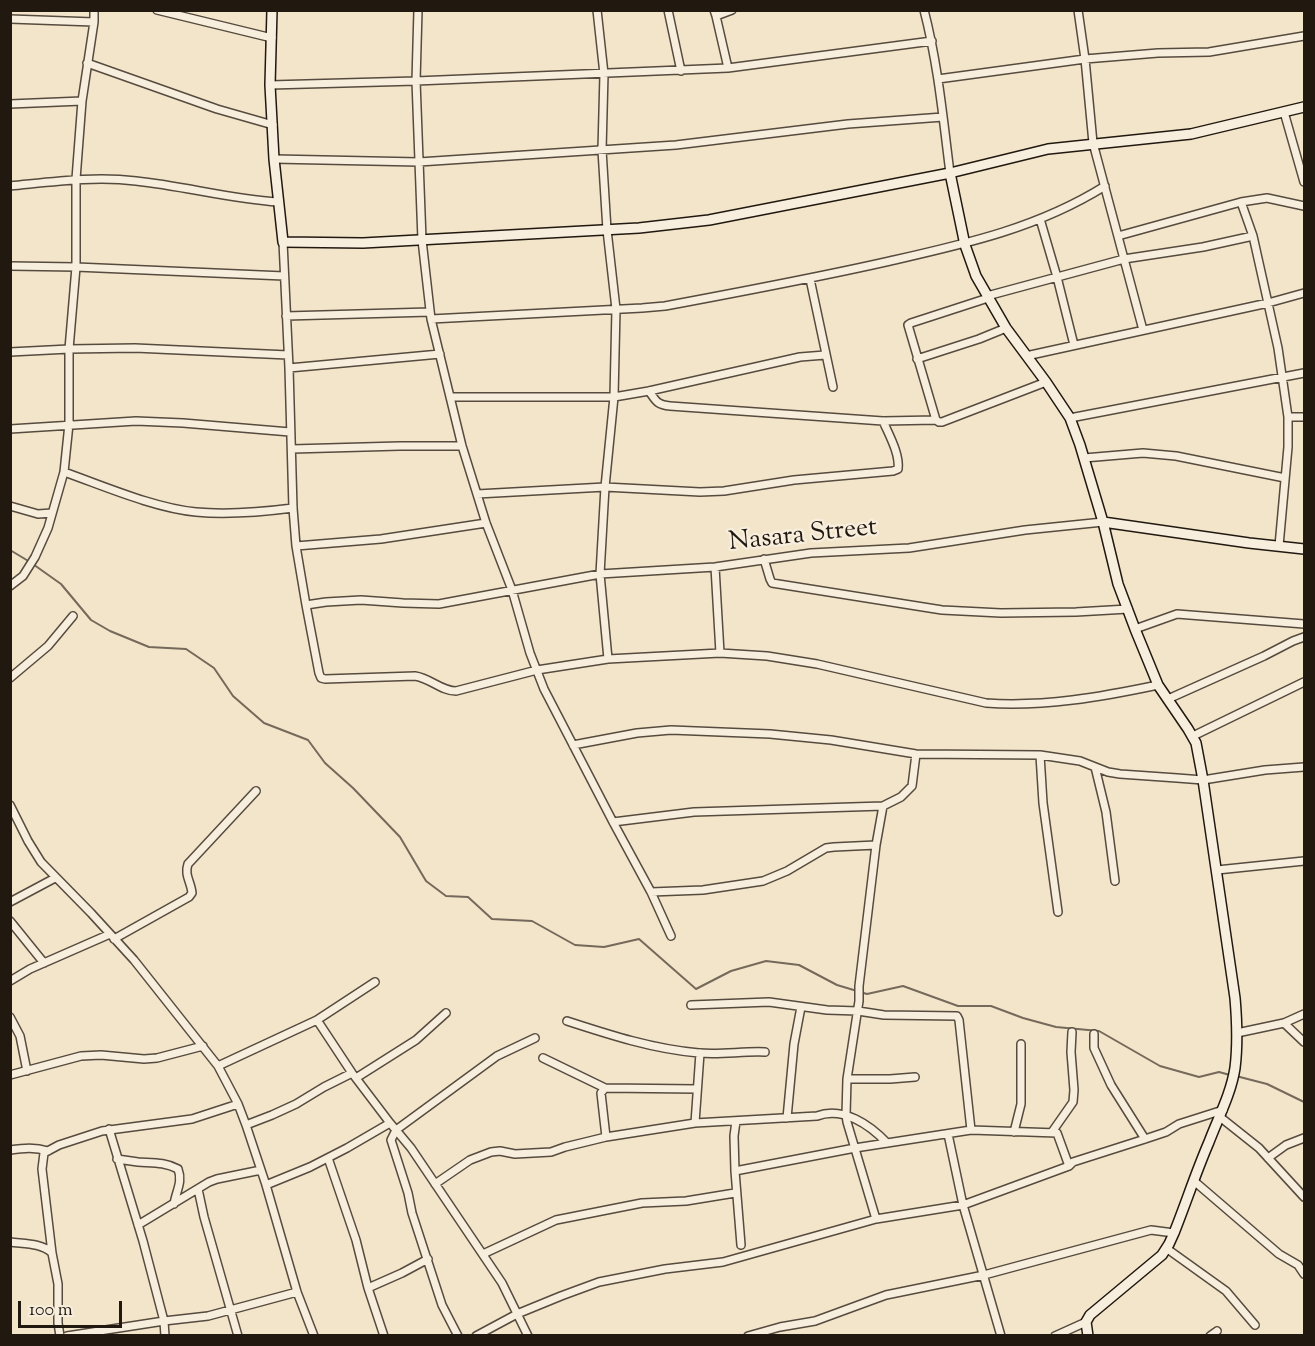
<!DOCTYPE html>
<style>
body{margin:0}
#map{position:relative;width:1315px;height:1346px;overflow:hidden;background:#f3e5ca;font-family:"Sorts Mill Goudy",serif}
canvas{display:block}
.frame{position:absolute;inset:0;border:12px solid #211810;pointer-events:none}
.scale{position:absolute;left:18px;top:1301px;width:104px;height:27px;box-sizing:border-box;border:3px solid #211810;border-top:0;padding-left:8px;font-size:18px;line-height:21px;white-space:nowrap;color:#211810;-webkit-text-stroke:4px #f7eedd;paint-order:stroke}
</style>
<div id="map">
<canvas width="1315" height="1346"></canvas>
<div class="frame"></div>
<div class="scale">100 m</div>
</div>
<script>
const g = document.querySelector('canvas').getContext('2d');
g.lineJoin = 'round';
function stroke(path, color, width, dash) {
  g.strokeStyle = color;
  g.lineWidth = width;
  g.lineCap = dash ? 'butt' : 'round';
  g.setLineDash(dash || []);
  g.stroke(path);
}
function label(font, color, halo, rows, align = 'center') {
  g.font = font + ' "Sorts Mill Goudy",serif';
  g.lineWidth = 4.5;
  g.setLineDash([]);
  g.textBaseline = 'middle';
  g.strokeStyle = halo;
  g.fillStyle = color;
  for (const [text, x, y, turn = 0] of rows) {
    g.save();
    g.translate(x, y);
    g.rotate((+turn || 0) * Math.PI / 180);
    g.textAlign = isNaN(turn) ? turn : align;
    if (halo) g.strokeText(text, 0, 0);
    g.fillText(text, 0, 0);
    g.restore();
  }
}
const stream = new Path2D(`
 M10,550L30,562L61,584L91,620L110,631L149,647L186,649L214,668L233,696L264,723L308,740L325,763L353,788L400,837L426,881L446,896L468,897L492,919L532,921L575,945L604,947L639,939L696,989L731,971L766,961L799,965L837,985L867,994L903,986L958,1006H991L1023,1018L1056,1027L1099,1031L1160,1066L1199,1077L1219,1072L1230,1075
 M1236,1076L1267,1084L1304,1102`);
const street = new Path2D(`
 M157,10L272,38
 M418,10L416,81L422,240L431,319L462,446L486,523L512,590L530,653L544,689L613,822L651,892L671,936
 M597,10L604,74L602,150L607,230L616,309L614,397L605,487L600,574L608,659
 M668,10L681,71
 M714,10L716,16L728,68
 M924,10C938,64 943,118 950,173
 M1078,10L1085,59L1093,143L1143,330
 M716,16L732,10
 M10,19L94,22
 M87,63L217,109L273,125
 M938,79L1085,59L1158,53L1209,52L1304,36
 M270,85L416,81L728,68L932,41
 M10,104L82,101
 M1284,112L1304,182
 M274,159L419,162L676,145L848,124L943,117
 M10,186C52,182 94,176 136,181C184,186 230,199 278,202
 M1241,202L1253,236L1278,348L1288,417V447L1279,546
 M1040,219L1057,277L1074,345
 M1118,236L1241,202L1267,198L1304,206
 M283,242L289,368L293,508L296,546L306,605L319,673L321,678L325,679L415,676C430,678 441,691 456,691L537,670L608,659L720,653L767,656L817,664L986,703C1044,707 1101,697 1158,685
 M10,266L76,267L284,276
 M810,279L833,387
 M987,296L1124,259L1203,247L1253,236
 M988,298L911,323L908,325L936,420L939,422H942L1046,382
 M286,316L430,312
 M431,319L642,308L665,306C740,292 815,278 890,261C965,244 1038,228 1105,186
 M10,352L69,349L135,348L288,355
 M1026,356L1268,303L1304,293
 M917,359L979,339L1006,328
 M289,368L440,354
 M649,391C656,401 657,405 670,406L883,421L936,420
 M450,397H614L649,391L800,357L825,355
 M1288,417H1304
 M1070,418L1304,373
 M10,429L136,421L183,423L290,432
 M292,449L400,446H462
 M1084,458L1143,453L1176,456L1285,478
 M64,472C104,486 154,508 196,512C228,515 262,512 293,508
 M477,494L605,487L700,492L724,491L794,480L893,471L898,469C900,454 889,435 883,421
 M10,506L38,514L52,513
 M296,546L381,539L486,523
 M764,559L770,579L772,583L942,610L1001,613L1076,612L1128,609
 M715,567L720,653
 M10,586L23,576L35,557L48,528L64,472L69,424V349L76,267V179L82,101L94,22V10
 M306,605L326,602L361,600L403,603L439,604L600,574L715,567L811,553L909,548L1025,530L1103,522
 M1135,629L1177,614L1304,624
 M10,678L48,646L73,616
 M1168,699L1264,656L1293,641L1304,637
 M1193,736L1304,682
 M573,745L637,733L671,730L770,734L831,740L916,754L1040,755L1080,761L1108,772L1120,774L1177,778L1203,780L1265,770L1304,767
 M1040,755L1043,803L1058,912
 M1095,767L1106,812L1115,881
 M10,805L28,841L41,862L91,913L134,960L218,1066L238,1104L246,1125L266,1185L297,1292L314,1336
 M613,822L694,812L883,806L901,797L912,786L916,754
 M1217,870L1304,861
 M651,892L703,890L763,881L787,871L826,848L834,847L876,845
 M10,902L55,878
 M10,921L44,963
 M114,939L189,897L192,893C191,882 184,875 188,864L256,791
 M10,981L30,969L110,934
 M691,1005L769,1002L827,1010L858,1011L884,1015L957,1016L959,1020L971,1130
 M10,1017L20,1036L27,1071
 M317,1020L352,1073L390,1123L411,1148L502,1283L528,1336
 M567,1021C610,1035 653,1049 699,1053C721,1055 743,1051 765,1052
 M1284,1023L1304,1042
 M1237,1033L1284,1023L1304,1014
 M1094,1034V1048L1111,1085L1145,1139
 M543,1058L605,1088
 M218,1066L317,1020L375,982
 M10,1075L81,1056L101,1055L144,1059L157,1058L203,1046
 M356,1078L416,1040L446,1013
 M847,1079H890L915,1077
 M1220,1117L1259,1148L1304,1197
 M787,1118L794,1044L801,1007
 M736,1121L734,1136L735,1171L741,1245
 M695,1123L700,1053
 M246,1125L272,1115L296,1104L324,1087L352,1073
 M109,1129L143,1241L164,1321L165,1336
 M1014,1132L1021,1104V1044
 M1052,1132L1073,1102L1074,1090L1071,1052L1072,1032
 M948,1134L963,1205L1001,1336
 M606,1137L601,1093L605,1088L697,1089
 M10,1150C24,1148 35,1147 48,1151
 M328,1158L356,1240L368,1288L384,1336
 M1268,1158L1286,1145L1304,1138
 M117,1159C124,1160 131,1161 138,1162C153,1163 165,1162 178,1169C183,1182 176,1191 174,1204
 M735,1171L855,1148L971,1130L1057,1133L1069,1166
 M1194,1181L1279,1254L1298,1265L1304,1274
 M435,1184L470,1160L491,1152L500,1151L515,1154L551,1152L565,1147L606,1137L695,1123L817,1116C843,1106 870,1125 887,1143
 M266,1185L310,1167L347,1148L390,1123
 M198,1189L204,1217L238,1336
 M876,1219L847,1122L846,1115L847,1079L859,1001V986L876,845L883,806
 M138,1225L209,1182L217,1179L261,1170
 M10,1242C25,1244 41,1243 52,1253L58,1284V1323L60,1336
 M1166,1248L1226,1291L1255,1325
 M52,1253L42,1169L44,1153L59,1145L102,1131L192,1119L238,1104
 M483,1254L556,1220L642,1203L686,1201L735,1193
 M368,1288L402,1273L428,1259
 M67,1336L164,1321L208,1316L297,1292
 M458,1336L442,1305L412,1213L408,1193L391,1140L396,1130L497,1056L535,1038
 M476,1336L517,1314L561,1296L599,1282L665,1269L723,1262L876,1219L963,1205L1069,1166L1073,1162L1145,1139L1166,1132L1179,1124L1223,1110
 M748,1336L780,1327L815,1321L886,1295L984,1275L1151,1230L1174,1233
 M1055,1336L1086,1322
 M1210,1336L1217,1331`);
const secondary = new Path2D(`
 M272,10L270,85L274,159L283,242L363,243L639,228L709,220L950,173L1048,149L1191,134L1304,107
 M950,173L965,245L976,276L1006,328L1046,382L1070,418L1080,445L1103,522L1118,584L1135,629L1158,685L1188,729L1196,743L1203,780L1235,998C1237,1021 1238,1044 1235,1068C1231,1094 1218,1118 1209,1142C1196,1172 1186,1203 1174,1233L1169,1244L1162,1255L1090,1315L1086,1322L1088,1336
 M1103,522L1249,543L1304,549`);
const streetNames = [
 ["Nasara Street",803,537,-6]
];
stroke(stream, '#74695a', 2);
stroke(street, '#564b3e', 10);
stroke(secondary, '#211810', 12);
stroke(street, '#f7eedd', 7);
stroke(secondary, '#f7eedd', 9);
label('26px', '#211810', '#f7eedd', streetNames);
</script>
